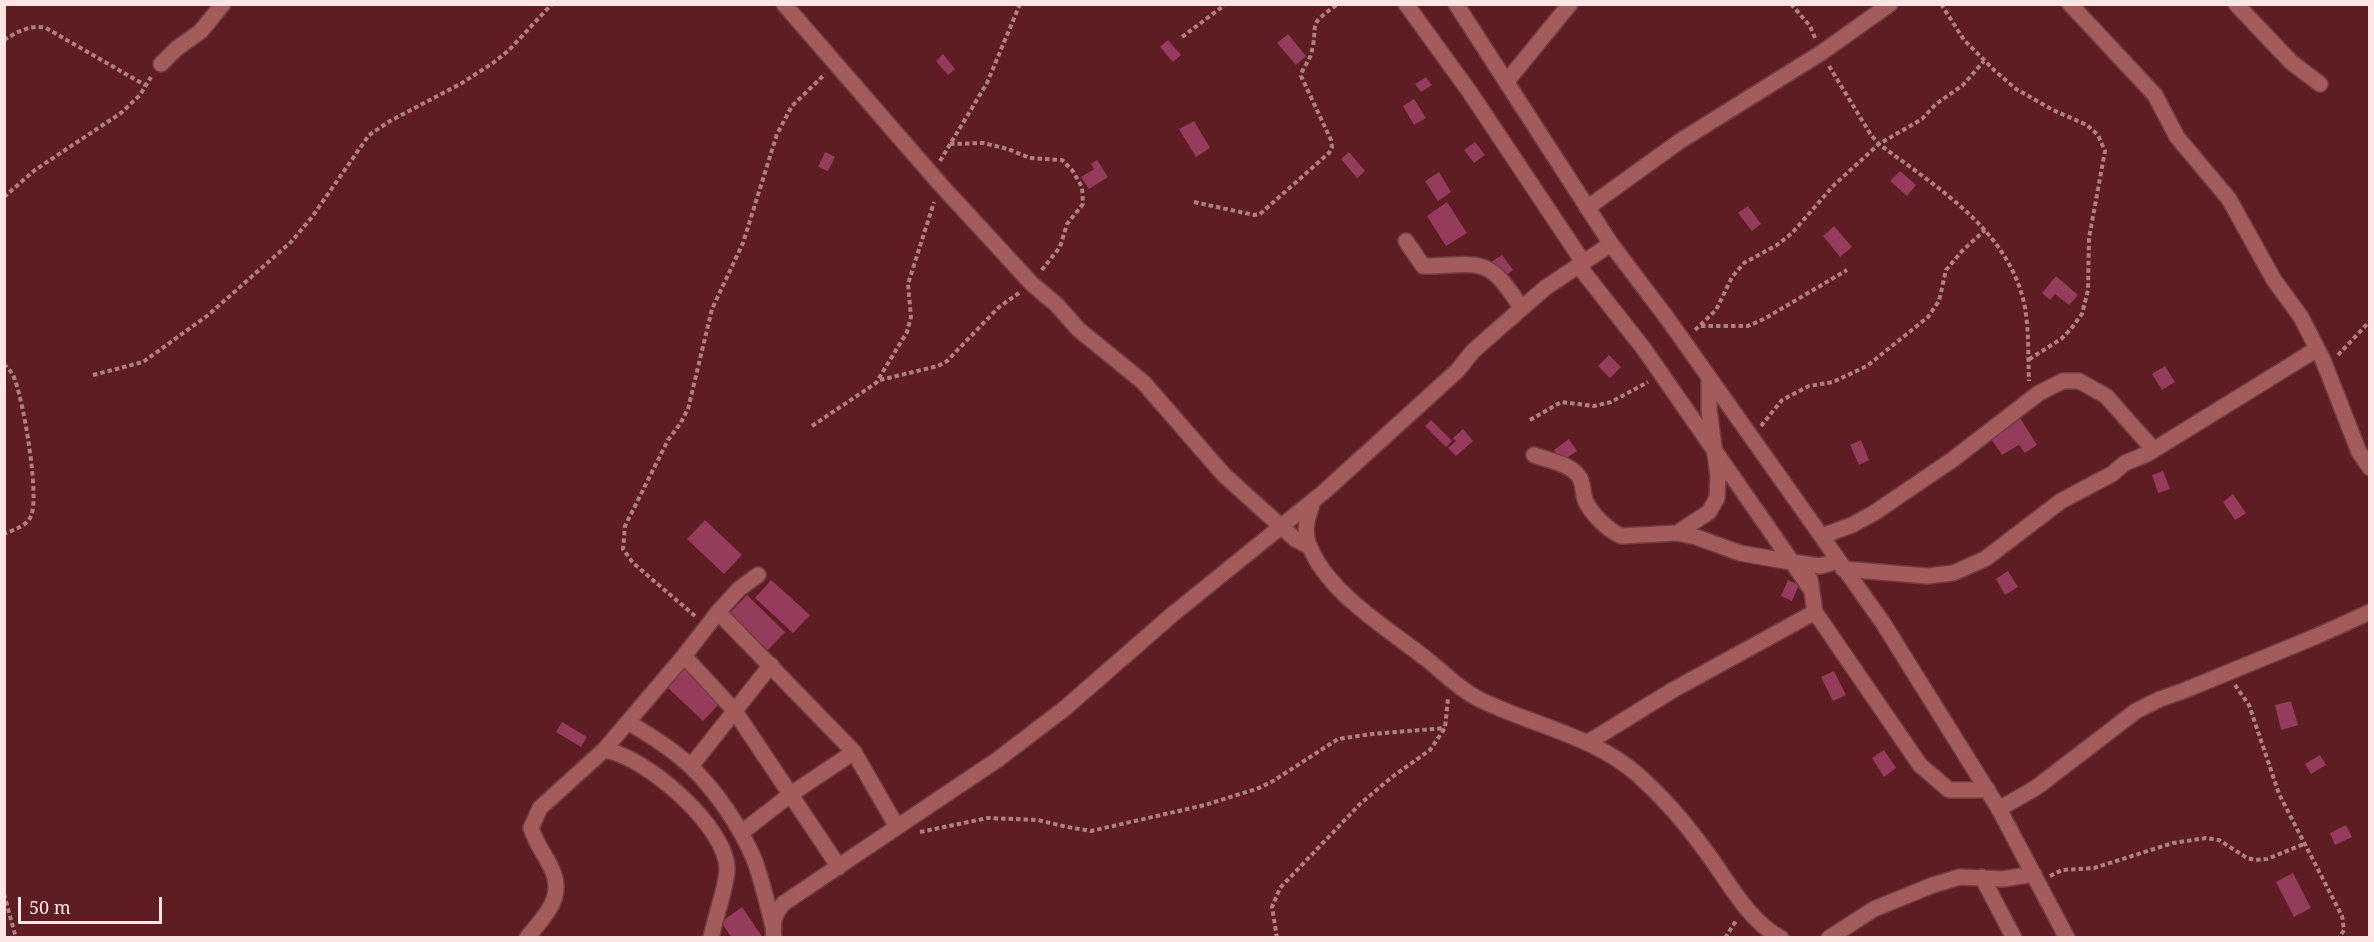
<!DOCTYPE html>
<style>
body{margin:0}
#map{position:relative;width:2374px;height:942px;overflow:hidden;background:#5e1d22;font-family:"Noto Serif",serif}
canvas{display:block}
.frame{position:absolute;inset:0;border:6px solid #ffe5e4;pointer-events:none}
.scale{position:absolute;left:18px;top:897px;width:144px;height:27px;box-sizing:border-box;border:3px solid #ffe5e4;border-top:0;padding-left:8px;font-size:18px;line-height:21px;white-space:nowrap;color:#ffe5e4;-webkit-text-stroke:4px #5e1d22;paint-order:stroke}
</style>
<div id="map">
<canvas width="2374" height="942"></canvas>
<div class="frame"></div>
<div class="scale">50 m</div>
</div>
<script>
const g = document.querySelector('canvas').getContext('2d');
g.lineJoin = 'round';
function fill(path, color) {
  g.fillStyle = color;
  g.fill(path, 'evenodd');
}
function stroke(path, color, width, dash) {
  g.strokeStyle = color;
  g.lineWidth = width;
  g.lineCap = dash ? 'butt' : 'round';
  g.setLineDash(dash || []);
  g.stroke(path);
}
const building = new Path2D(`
 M1288,34L1306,56L1296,65L1277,43Z
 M1168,40L1181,55L1173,62L1160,47Z
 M943,54L955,69L948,75L936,61Z
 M1426,77L1432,85L1421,92L1415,84Z
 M1414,99L1426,118L1414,125L1403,106Z
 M1194,121L1210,148L1196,157L1179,129Z
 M1475,142L1485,155L1474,163L1464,150Z
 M825,152L835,157L828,171L818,167Z
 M1349,152L1365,171L1357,178L1341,159Z
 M1097,160L1108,177L1089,189L1081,177L1094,169L1091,164Z
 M1900,171L1916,185L1907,196L1890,181Z
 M1439,172L1451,192L1438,201L1425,181Z
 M1447,202L1467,233L1446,246L1427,216Z
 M1748,206L1761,224L1752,231L1738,213Z
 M1834,226L1852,247L1840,257L1823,236Z
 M1502,255L1513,270L1503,278L1491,262Z
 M2056,276L2078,295L2069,305L2055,294L2050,300L2042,293Z
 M1609,355L1621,367L1610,378L1598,366Z
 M2165,366L2175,382L2162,390L2152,374Z
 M2020,418L2037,445L2025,453L2019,445L2002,455L1990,437Z
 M1431,420L1452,441L1446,447L1425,426Z
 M1463,429L1473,441L1456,456L1448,448L1456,441L1453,438Z
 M1569,439L1577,451L1562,461L1554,450Z
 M1861,440L1869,460L1859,465L1850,445Z
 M2163,471L2170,489L2158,493L2152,475Z
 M2233,494L2246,513L2235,520L2223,502Z
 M705,520L742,555L724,574L687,539Z
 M2008,571L2018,587L2005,595L1996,579Z
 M771,580L810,615L793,633L755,598Z
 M1788,580L1799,585L1792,601L1781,596Z
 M747,595L785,632L767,651L729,614Z
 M684,666L721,702L703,721L665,685Z
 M1834,671L1846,695L1833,701L1821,677Z
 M2291,701L2298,725L2281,730L2275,705Z
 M562,722L587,737L581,747L556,732Z
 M1884,750L1896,768L1884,777L1872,758Z
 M2320,755L2326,765L2311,774L2305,764Z
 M2346,825L2352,837L2335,845L2330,833Z
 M2293,873L2311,908L2294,917L2276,882Z
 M742,907L763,938H732L721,922Z`);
const path = new Path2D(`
 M1791,4L1810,26L1815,38
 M1941,4L1964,40L1995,71L2016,89L2053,110L2087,125L2098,135L2105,151L2089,238L2088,290L2082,314L2071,329L2061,339L2028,360
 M1182,37L1226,4
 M4,40C17,32 31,24 46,28L145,85
 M1829,66L1871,135L1879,144C1936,187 2011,231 2025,308C2029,331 2028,357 2029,381
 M950,144L983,143L1008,149L1030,158L1062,160L1072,170L1082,187L1083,204L1067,224L1060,247L1041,271
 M940,161L987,83L1020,4
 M4,197L35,170L121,113L140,95L151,77
 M1194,202L1254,215L1260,214L1329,153L1332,147L1331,140L1301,76C1302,68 1309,62 1311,54C1320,21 1304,28 1338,4
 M1701,326H1748L1764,319L1847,270
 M1695,330L1716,310L1732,277L1744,263L1777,245L1792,233L1834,185L1879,144L1922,119L1936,104L1963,85L1984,61
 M2338,355L2370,321
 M4,364C7,368 11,371 13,375C23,396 40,496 31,516C27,526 13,530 4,534
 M93,375L143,362L207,316L291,242L312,217L369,135L390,121L462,83L493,63L508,51L552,4
 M880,380L938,366L947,361L999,307L1019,293
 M1530,420L1561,402L1594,406L1611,402L1648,382
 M812,426L876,383L907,332L911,317L908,284L934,202
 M1761,426L1782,400L1809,386L1833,382L1867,366L1928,317L1939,301L1946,270L1962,251L1985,230
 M695,616L633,563L623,549L625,526L668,440L680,424L688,409L712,309L743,243L777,134L792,106L825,74
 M2235,685L2249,705L2279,794L2342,916L2344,930L2339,938
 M920,832L988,818L1038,820L1067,827L1091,831L1205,805L1259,788L1273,781L1338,739L1372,734L1445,728
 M2050,876L2062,870L2094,868L2173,843L2206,838L2219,840L2247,858L2255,860L2267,859L2304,844
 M4,894L16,938
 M1277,938L1272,907L1280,888L1360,804L1392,777L1430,750L1445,728L1448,698
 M1725,938L1736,921`);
const minor = new Path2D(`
 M784,4L940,184L1032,284L1057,305L1078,329L1143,382L1224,475L1295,539L1310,547
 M1406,4L1469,91L1583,262
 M2070,4L2155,95L2177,137L2229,199L2274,280L2301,317L2323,360L2359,452L2370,468
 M2236,4L2291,62L2320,84
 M161,64L176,49L201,31L223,4
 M1507,81L1570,4
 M1587,208L1680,141L1821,53L1890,4
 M1406,241L1423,266C1440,267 1465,262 1479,266C1499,270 1511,294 1522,308
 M1578,265L1644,349L1810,588
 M1534,455C1547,460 1567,463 1577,474C1584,481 1582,491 1585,500C1591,514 1608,530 1621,536L1677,533L1696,537L1740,553L1785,561L1820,566L1838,561
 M1313,501C1308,516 1303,530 1309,545C1328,594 1389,629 1429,661C1446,675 1463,692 1483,701C1535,726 1594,736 1638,775C1664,798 1687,825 1707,853C1728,881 1749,922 1781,938
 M1677,533L1709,512L1717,498L1718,476L1709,410V378
 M1822,536L1852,525L1874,513L1952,460L2039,393L2063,381H2079L2106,396L2154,450
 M1843,569L1927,576L1953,573L1985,559L2061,501L2112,474L2125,463L2147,454L2317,349
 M1810,579L1815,612L1920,765L1949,790H1988
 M718,612L854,752L897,827
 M684,656L734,710L839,867
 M629,723C650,735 671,748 689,765C715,789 740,826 754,859C762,880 767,903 773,926
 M1587,743L1673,690L1815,612
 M604,750C644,755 728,827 727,870C726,889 715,917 711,938
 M691,766L771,665
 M1999,809L2037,787L2136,711L2160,699L2183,691L2317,636L2370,612
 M741,833L791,794L854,752
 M1982,877L2014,938
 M527,938C541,920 563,900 554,875C549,859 537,847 531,828L540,808L604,750L684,656L718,612L739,589L758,575
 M774,938C772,923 774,914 784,903L997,760L1064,709L1173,614L1325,491L1458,370L1473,351L1545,288L1611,244
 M1829,938L1874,909L1933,885L1960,877L2003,879L2034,874`);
const tertiary = new Path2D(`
 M1456,4L1611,244L1667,318L1883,623L1999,809L2067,938`);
fill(building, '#953b5c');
stroke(minor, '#723c43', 18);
stroke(tertiary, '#723c43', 18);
stroke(path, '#ad7f81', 4, [4.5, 3]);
stroke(minor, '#a35b5c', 15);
stroke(tertiary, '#a35b5c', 15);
</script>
